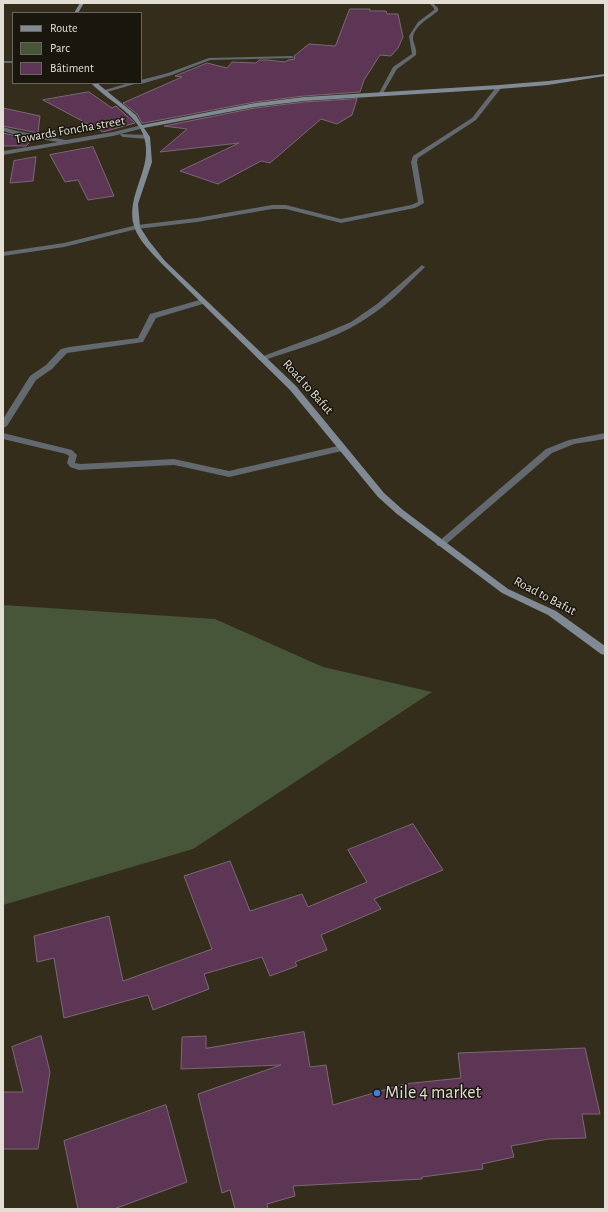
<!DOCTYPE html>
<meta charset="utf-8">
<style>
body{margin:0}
#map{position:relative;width:608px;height:1212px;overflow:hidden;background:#342d1c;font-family:"Alegreya Sans",sans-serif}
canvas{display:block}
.frame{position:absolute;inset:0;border:4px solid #e3ded4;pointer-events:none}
.legend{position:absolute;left:12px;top:12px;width:130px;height:72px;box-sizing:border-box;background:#19160e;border:1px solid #6a665d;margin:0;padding:5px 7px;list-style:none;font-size:12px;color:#e3ded4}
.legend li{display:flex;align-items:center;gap:8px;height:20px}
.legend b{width:20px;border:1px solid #6a665d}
</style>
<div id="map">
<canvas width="608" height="1212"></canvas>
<div class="frame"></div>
<ul class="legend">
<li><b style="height:5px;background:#7f8a94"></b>Route</li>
<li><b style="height:11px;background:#475638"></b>Parc</li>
<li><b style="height:11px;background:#5e3655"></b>Bâtiment</li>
</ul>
</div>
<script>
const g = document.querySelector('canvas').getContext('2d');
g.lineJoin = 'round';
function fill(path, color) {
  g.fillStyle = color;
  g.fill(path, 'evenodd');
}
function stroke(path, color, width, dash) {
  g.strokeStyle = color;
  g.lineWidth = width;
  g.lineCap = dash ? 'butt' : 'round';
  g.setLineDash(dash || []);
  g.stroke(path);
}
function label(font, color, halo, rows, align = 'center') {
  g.font = font + ' "Alegreya Sans",sans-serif';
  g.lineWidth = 3;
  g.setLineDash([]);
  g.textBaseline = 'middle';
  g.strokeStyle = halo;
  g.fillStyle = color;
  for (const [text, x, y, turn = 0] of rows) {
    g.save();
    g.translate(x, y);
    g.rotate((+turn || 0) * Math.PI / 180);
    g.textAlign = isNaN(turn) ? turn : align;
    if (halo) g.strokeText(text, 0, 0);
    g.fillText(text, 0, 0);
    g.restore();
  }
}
const green = new Path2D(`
 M3,605L215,619L323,667L432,692L193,849L3,905Z`);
const building = new Path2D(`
 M350,9H370V11H386L387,14H398L403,37L398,48L391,56L380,55L364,80L360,92L304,96L255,102L144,123H142L137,114L123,103L182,77L175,76L207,63L227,68L232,62L256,63L259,60H268L285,62L288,60L295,59L294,56L309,44L335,46Z
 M89,92L112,108L116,106L135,123L103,132L43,100Z
 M357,99L352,115L337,124L321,119L270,163L261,161L218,184L180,171L239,143L160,152L187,129L164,126L255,108L304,102Z
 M3,108L40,116L38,133L3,126Z
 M3,133L16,136L33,139L26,146H3Z
 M93,147L114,196L88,200L78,180L65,182L50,155Z
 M36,157L33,181L10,183L14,161Z
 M413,824L443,870L374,899L381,909L321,935L327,950L295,962L297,966L270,976L262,957L204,974L209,989L153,1010L148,995L64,1018L54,958L37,962L34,936L109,916L123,981L212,949L184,876L230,861L250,911L302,894L308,907L367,882L348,850Z
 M304,1032L310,1067L326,1065L333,1105L404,1084L461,1078L458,1053L585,1048L600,1114H582L586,1138L549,1139L511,1146L514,1157L482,1164L483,1169L422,1177V1179L293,1186L295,1196L267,1204L268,1209H235L230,1190L222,1193L198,1094L281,1065L181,1069L182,1037L206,1036V1048Z
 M41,1036L50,1072L38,1149H3V1092H23L12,1047Z
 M166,1105L187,1182L114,1209H78L64,1141Z`);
const street = new Path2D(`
 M429,3H433L438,8V11C430,18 413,26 413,39C414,45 417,49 416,55L397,69L382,95H378L393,67L412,54L409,36L418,22L434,10V8Z
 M292,56L294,58L210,60L172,75L141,84L139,83H141V80L168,73L209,58Z
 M3,61H13V63H3Z
 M129,83H138L104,93L101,91Z
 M497,86L502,87L476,120L418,158L417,162L424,203L415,208L341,223L286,209H272L197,222L137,229L64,247L3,256V252L64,243L137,225L197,218L272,205H286L341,219L411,205L418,202L411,162L413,156L472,118Z
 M142,125L145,127L144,128L113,136L3,155V151L58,142L16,135L3,131V127L17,131L66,140L113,132Z
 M121,134L147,135L150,137L147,139L123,137L120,135Z
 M422,265L425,267L424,268C406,286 388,305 367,318C336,339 299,348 265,360H259L258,358L325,333L351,322L377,304Z
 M203,299L207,301L206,303L156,318L143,342L67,353L52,369L36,380L7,426L3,428V419L30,376L46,365L61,349L69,347L138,338L150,314Z
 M3,433L72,450L77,455L75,463L80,464L174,459L229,471L342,445L346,448L342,451L229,477L174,465L79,470L70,467L67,463L69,456L66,454L3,439Z
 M605,433V439L574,444L552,453L444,546H438L436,544L438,542L546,449L569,440Z`);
const secondary = new Path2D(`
 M80,3H84L78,13H74Z
 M605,74V76L548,85L499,89L304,101L255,107L144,128L150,137L152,162L138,204L140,227L149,241L165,261L296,386L384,493L403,510L508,589L556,611L605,646V655L601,654L548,615L502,593L397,514L378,497L290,390L161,263C152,253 138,240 134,226C125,195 154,168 144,137C137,114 107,100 91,83H97L136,115L142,125L255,103L304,97L499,85L548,81Z`);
const markers = [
 [377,1093,4,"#3f7fe0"]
];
const farStreetnames = [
 ["Towards Foncha street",70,130,-10],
 ["Road to Bafut",308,387,48],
 ["Road to Bafut",545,596,28]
];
const nearPoinames = [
 ["Mile 4 market",385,1093]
];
fill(green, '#475638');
fill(building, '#5e3655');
stroke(building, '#7a6875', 1);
fill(street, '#62696f');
fill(secondary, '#7f8a94');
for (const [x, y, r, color] of markers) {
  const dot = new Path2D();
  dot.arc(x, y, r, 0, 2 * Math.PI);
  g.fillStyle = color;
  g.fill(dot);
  stroke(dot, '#19160e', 1.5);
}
label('13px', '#e3ded4', '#19160e', farStreetnames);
label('18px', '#e3ded4', '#19160e', nearPoinames, 'left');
</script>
